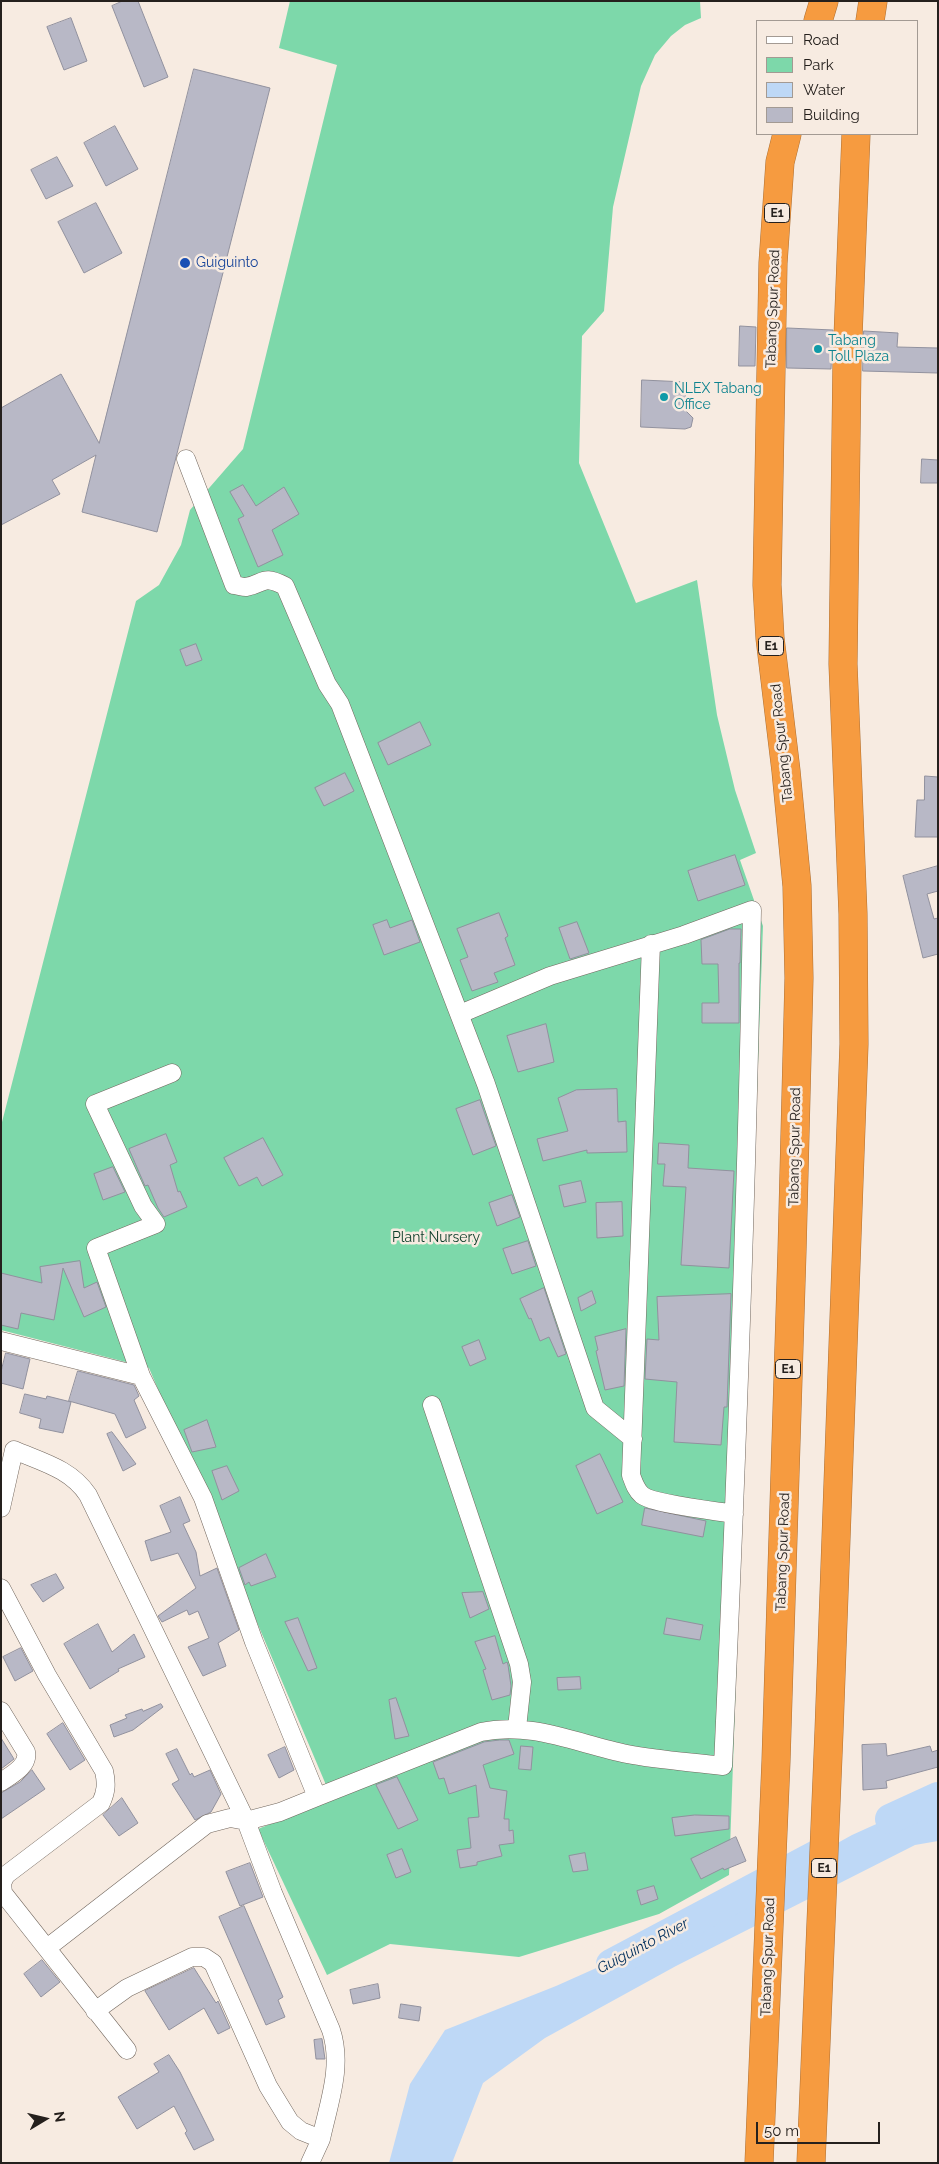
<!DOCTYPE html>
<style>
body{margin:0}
#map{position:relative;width:939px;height:2164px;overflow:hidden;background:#f7ebe1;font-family:Raleway,sans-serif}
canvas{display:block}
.frame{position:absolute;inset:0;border:2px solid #25201d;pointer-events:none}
.legend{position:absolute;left:756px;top:20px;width:162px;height:115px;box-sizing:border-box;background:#f7ebe1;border:1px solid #a39a93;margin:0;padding:6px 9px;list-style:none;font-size:15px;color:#25201d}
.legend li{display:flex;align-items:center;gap:10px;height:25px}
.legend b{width:25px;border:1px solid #a39a93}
.north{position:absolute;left:20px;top:2094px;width:50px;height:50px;-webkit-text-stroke:4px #f7ebe1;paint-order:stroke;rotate:81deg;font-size:14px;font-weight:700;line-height:20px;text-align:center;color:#25201d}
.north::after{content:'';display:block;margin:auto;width:18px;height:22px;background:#25201d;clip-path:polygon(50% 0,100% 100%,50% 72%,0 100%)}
.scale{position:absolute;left:756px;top:2122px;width:124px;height:22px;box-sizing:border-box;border:2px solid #25201d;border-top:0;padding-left:6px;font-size:15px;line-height:18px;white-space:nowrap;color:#25201d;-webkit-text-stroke:4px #f7ebe1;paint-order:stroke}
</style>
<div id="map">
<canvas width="939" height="2164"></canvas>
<div class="frame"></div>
<ul class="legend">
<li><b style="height:6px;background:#fff"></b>Road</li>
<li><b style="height:14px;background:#7dd8aa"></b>Park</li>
<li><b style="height:14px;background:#bed8f6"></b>Water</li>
<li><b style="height:14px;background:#b8b8c6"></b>Building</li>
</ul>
<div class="north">N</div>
<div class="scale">50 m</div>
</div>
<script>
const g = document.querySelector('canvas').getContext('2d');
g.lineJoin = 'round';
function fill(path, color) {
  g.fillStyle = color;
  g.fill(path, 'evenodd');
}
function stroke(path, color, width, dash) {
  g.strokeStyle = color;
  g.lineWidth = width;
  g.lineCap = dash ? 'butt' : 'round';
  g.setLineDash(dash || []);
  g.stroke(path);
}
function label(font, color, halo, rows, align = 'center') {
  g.font = font + ' Raleway,sans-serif';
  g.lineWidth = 5;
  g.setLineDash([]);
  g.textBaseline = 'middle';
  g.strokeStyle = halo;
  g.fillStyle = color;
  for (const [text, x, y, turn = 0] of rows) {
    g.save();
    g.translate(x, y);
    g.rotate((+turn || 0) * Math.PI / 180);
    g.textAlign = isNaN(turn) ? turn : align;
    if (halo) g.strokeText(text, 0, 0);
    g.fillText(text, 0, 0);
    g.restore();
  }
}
const green = new Path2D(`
 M290,1H700L701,18L685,25L671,36L655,55L641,86L613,207L604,311L582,336L579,463L636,603L697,580L717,715L735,790L756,853L740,860L763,926L729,1875L659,1914L519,1957L390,1944L327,1975L258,1829L332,1799L149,1368L1,1330V1126L136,601L159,585L181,545L190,510L243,449L337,65L279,48Z`);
const water = new Path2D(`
 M938,1800V1841L915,1845L676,1966L545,2038L483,2083L452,2163H389L410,2084L445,2030L556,1986L677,1932L852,1835L925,1802Z`);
const river = new Path2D(`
 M890,1819L938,1797
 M611,1964L824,1851`);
const building = new Path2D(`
 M123,1H138L168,77L144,87L112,6Z
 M71,18L87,61L64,70L47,27Z
 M194,69L270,88L157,532L82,512L96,455L52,480L60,494L1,525V408L61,374L99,443Z
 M115,126L138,169L106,186L84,143Z
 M57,157L73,186L46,199L31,170Z
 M96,203L122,253L84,273L58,222Z
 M740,326L756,327L755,366H739Z
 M787,328L833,330L831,369L787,368Z
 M864,331L898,333L897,347L938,348V373L863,371Z
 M642,380L686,382L685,410L693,418L691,427L685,429L641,427Z
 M922,459L938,460V483H921Z
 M243,485L256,506L284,487L299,514L272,530L283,555L258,567L238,519L244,516L230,492Z
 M196,644L202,660L186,666L180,650Z
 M420,722L431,745L388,765L378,743Z
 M345,773L354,791L324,806L315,788Z
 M925,776L938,777V837H915L917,800H924Z
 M735,855L745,885L698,901L688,871Z
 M938,866V891L927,894L934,919L938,918V954L923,958L903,876Z
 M499,913L508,936L505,938L515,965L494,973L498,982L472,991L460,960L468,957L457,929Z
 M387,920L390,928L412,920L420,942L384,955L373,925Z
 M577,922L589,953L570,959L559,928Z
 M730,929H741L740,963H739V1023H702V1003H719L718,964H702L701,940Z
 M546,1024L554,1062L518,1072L507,1036Z
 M617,1089L618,1122L626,1121L627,1152L587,1153V1150L543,1161L537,1139L568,1131L558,1098L576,1090Z
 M480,1100L496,1146L473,1155L456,1109Z
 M166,1134L177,1162L170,1165L178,1192L180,1191L187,1207L164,1217L158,1208L148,1185L145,1186L129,1149Z
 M263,1138L283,1175L262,1186L257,1177L239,1186L224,1158Z
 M659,1143L689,1145L688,1168L734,1171L729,1268L681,1265L686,1187L663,1186L665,1164H658Z
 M113,1167L125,1192L103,1200L94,1174Z
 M581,1181L586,1202L564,1207L559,1186Z
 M512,1195L520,1217L497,1226L489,1203Z
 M622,1202L623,1236L597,1238L596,1203Z
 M528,1241L536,1266L512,1274L503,1249Z
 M80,1261L84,1288L97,1282L106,1307L84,1317L63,1268L54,1320L21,1313L18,1329L1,1325V1273L42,1283L40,1267Z
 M544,1288L566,1354L558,1357L549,1337L540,1341L531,1318L529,1319L520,1299Z
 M592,1291L596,1303L581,1311L578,1298Z
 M731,1294L727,1407H724L721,1445L674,1442L677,1382L645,1379L647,1339L659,1340L657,1297Z
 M626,1329L624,1386L605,1390L596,1351L598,1350L595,1337Z
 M479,1340L486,1359L470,1366L462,1347Z
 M6,1353L30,1359L23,1389L1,1383V1372Z
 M78,1371L134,1385L139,1396L134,1400L146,1428L126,1438L115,1414L69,1401Z
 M25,1394L46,1399L47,1396L71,1402L63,1433L39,1428L41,1419L20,1413Z
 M207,1420L216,1447L192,1452L184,1430Z
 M112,1432L136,1464L123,1471L107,1434Z
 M600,1454L623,1502L597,1514L576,1466Z
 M227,1466L239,1491L222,1500L212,1471Z
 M180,1497L190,1521L183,1524L196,1552L200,1576L217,1568L239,1630L218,1643L226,1666L203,1676L188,1647L209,1638L198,1611L189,1615L187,1610L162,1622L158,1616L196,1588L178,1553L151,1561L145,1541L171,1532L160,1506Z
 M645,1508L706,1521L703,1537L642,1525Z
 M266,1554L276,1577L251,1586L249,1582L245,1585L239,1568Z
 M56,1574L64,1588L43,1602L31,1585Z
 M483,1592L489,1609L470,1618L462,1593Z
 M298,1618L317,1668L308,1671L285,1622Z
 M667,1618L703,1625L700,1640L664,1634Z
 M98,1624L112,1652L134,1634L145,1657L118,1669L119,1671L90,1689L64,1644Z
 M495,1636L503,1664L507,1662L508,1665L511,1686L510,1695L492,1700L483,1670L486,1669L475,1642Z
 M21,1648L33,1671L15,1681L3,1657Z
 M580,1677L581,1689L558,1690L557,1678Z
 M396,1698L409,1736L395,1739L389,1700Z
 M161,1704L163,1707L133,1730L114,1737L110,1725L127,1718L125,1715L142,1709L143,1711Z
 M63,1723L85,1760L70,1770L47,1734Z
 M1,1738L14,1759L1,1769Z
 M500,1740H509L514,1754L483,1765L490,1788L507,1791L504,1819H509V1831L513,1830L514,1843L499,1845L502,1856L477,1862V1865L460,1868L457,1850L471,1848L468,1818L479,1817L476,1785L449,1794L444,1778L439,1779L433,1762L484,1742Z
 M886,1744L887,1756L930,1746L932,1752L938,1750V1767L886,1781L887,1788L863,1790L862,1745Z
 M521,1746L533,1747L531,1770L519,1769Z
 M285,1747L294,1770L279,1778L268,1755Z
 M177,1749L190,1775L192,1773L194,1777L210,1770L221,1794L211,1812L195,1820L172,1784L179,1780L166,1754Z
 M32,1770L45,1789L1,1819V1793L20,1782Z
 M397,1777L418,1820L398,1829L376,1785Z
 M122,1798L138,1823L119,1836L103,1815Z
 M695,1815L729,1816V1829L675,1836L672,1818Z
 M736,1837L746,1861L724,1870L723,1868L701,1879L691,1859Z
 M402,1849L411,1872L396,1878L387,1855Z
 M585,1853L588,1870L573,1872L569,1856Z
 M250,1863L263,1897L240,1906L226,1872Z
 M654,1886L658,1899L641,1905L637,1891Z
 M244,1906L283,1997L278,2000L285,2017L266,2025L219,1917Z
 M42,1960L60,1982L41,1997L24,1974Z
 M194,1968L216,2003L218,2001L230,2028L218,2034L204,2008L169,2030L145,1991Z
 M378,1984L380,1998L353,2004L350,1990Z
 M401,2004L421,2007L419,2021L399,2018Z
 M322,2039L325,2059H316L314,2040Z
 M169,2055L180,2072L214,2140L194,2150L185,2133L187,2131L174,2106L137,2129L118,2097L159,2072L154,2064Z`);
const street = new Path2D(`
 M186,459L234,585C237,585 242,587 246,587C265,584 261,574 285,586L327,684L340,704L486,1084L595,1408L633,1439
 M651,944L631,1475C634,1483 636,1490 642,1495C653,1504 717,1511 734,1514
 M1,1341L141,1376L203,1498L254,1642L317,1797L481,1732C531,1721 578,1744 627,1754C658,1760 691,1762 723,1766C736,1481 747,1195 752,910L684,935L550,976L460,1014
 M141,1376L96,1248L156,1224L143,1206L95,1104L172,1073
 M432,1405L519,1664L522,1682L517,1728
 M1,1508L14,1450C42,1462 71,1469 88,1495L246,1821L273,1893L331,2030C343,2066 329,2102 321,2139L301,2131L290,2122L268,2086L213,1963L204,1957H192L127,1988L95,2011
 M1,1588L47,1675L104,1771C107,1784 106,1792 101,1803L6,1875L2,1883L3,1893L127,2050
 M1,1711L26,1752C29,1766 11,1775 1,1782
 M47,1948L207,1824L230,1818L246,1821L280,1812L317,1797
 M310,2163L321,2139`);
const highway = new Path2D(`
 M818,21L824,1
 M870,21L873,1
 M759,2163L776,1761L792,1251L799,978L797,886L786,771L770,638L767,585L773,263L780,162L787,134
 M811,2163L829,1731L854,1044L853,914L843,664L847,362L856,134`);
const markers = [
 [185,263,6,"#1a4fb4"],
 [818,349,5,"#0f9aa8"],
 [664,397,5,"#0f9aa8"]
];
const shields = [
 [777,213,25],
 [771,646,25],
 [788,1369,25],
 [824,1868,25]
];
const shieldNames = [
 ["E1",777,213],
 ["E1",771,646],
 ["E1",788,1369],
 ["E1",824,1868]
];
const transitNames = [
 ["Guiguinto",196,263]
];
const streetNames = [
 ["Tabang Spur Road",773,309,-88],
 ["Tabang Spur Road",782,743,-96],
 ["Tabang Spur Road",795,1147,-89],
 ["Tabang Spur Road",783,1552,-88],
 ["Tabang Spur Road",768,1957,-88]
];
const cultureNames = [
 ["Tabang",828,341],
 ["Toll Plaza",828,357],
 ["NLEX Tabang",674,389],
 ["Office",674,405]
];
const parkNames = [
 ["Plant Nursery",436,1238]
];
const waterNames = [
 ["Guiguinto River",643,1946,-28]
];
fill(green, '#7dd8aa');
fill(water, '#bed8f6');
stroke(river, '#bed8f6', 30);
fill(building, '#b8b8c6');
stroke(building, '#91919e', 1);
stroke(street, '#72675e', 19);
stroke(highway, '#ad7034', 29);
stroke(street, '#fff', 18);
stroke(highway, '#f69b40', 28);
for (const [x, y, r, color] of markers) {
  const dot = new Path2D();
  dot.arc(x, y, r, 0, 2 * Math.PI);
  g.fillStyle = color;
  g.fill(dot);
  stroke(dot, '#f7ebe1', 2);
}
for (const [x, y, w] of shields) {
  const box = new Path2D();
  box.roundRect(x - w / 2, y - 9.5, w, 19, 4);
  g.fillStyle = '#f7ebe1';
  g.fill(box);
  stroke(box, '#25201d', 1);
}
label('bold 12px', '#25201d', null, shieldNames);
label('14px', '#164399', '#f7ebe1', transitNames, 'left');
label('14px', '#25201d', '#f7ebe1', streetNames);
label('14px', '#0d838f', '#f7ebe1', cultureNames, 'left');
label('14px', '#0a3b27', '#f7ebe1', parkNames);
label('italic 15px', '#002f5d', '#f7ebe1', waterNames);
</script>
